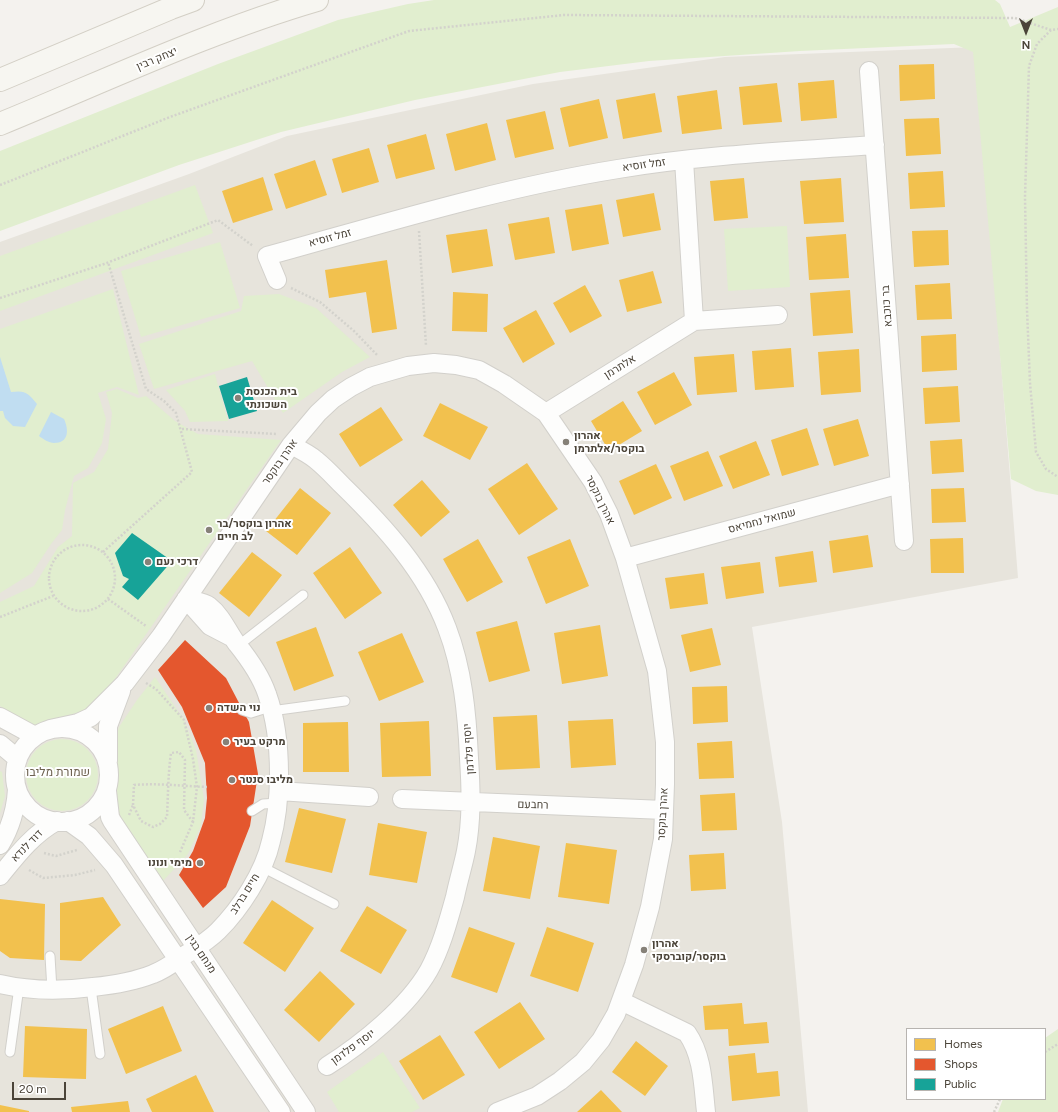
<!DOCTYPE html>
<meta charset="utf-8">
<style>
body{margin:0}
#map{position:relative;width:1058px;height:1112px;overflow:hidden;background:#f4f2ee;font-family:Figtree,sans-serif}
canvas{display:block}
.legend{position:absolute;left:906px;top:1028px;width:140px;height:72px;box-sizing:border-box;background:#fff;border:1px solid #b7b4b0;margin:0;padding:5px 7px;list-style:none;font-size:12px;color:#4b4439}
.legend li{display:flex;align-items:center;gap:8px;height:20px}
.legend b{width:20px;border:1px solid #b7b4b0}
.north{position:absolute;left:1006px;top:12px;width:40px;height:40px;-webkit-text-stroke:3px #fff;paint-order:stroke;rotate:180deg;font-size:11px;font-weight:700;line-height:16px;text-align:center;color:#4b4439}
.north::after{content:'';display:block;margin:auto;width:14px;height:18px;background:#4b4439;clip-path:polygon(50% 0,100% 100%,50% 72%,0 100%)}
.scale{position:absolute;left:12px;top:1082px;width:54px;height:18px;box-sizing:border-box;border:2px solid #4b4439;border-top:0;padding-left:5px;font-size:12px;line-height:14px;white-space:nowrap;color:#4b4439;-webkit-text-stroke:3px #fff;paint-order:stroke}
</style>
<div id="map">
<canvas width="1058" height="1112"></canvas>
<ul class="legend">
<li><b style="height:11px;background:#f2c14e"></b>Homes</li>
<li><b style="height:11px;background:#e4572e"></b>Shops</li>
<li><b style="height:11px;background:#17a398"></b>Public</li>
</ul>
<div class="north">N</div>
<div class="scale">20 m</div>
</div>
<script>
const g = document.querySelector('canvas').getContext('2d');
g.lineJoin = 'round';
function fill(path, color) {
  g.fillStyle = color;
  g.fill(path, 'evenodd');
}
function stroke(path, color, width, dash) {
  g.strokeStyle = color;
  g.lineWidth = width;
  g.lineCap = dash ? 'butt' : 'round';
  g.setLineDash(dash || []);
  g.stroke(path);
}
function label(font, color, halo, rows, align = 'center') {
  g.font = font + ' Figtree,Heebo,sans-serif';
  g.lineWidth = 4;
  g.setLineDash([]);
  g.textBaseline = 'middle';
  g.strokeStyle = halo;
  g.fillStyle = color;
  for (const [text, x, y, turn = 0] of rows) {
    g.save();
    g.translate(x, y);
    g.rotate((+turn || 0) * Math.PI / 180);
    g.textAlign = isNaN(turn) ? turn : align;
    if (halo) g.strokeText(text, 0, 0);
    g.fillText(text, 0, 0);
    g.restore();
  }
}
const residential = new Path2D(`
 M976,47L1018,578L752,627L782,822L808,1112H0V242L189,174L287,136L533,84L725,57Z`);
const green = new Path2D(`
 M434,0H995L1000,4L1010,27L1058,7V495L1036,491L1011,479L973,52L954,44L800,51L649,61L560,72L415,100L281,132L179,165L0,231V151L218,64L338,20L408,4Z
 M195,185L213,233L0,311V256Z
 M787,226L790,287L728,291L724,229Z
 M220,242L240,308L141,337L121,271Z
 M113,289L139,395L117,387L98,393L106,419L102,443L88,468L74,476L65,510L62,530L51,544L32,573L0,593V329Z
 M279,294L316,308L370,357L342,372L283,413L252,361L154,389L139,344L241,311L244,296Z
 M215,374L228,421L190,422L185,411L166,390Z
 M117,389L138,398L146,396L175,421L198,434L281,440L108,689L83,711L31,726L0,706V602L34,586L58,547L72,536L73,483L94,472L108,449L112,413L106,392Z
 M155,677L184,720L196,750L204,799L201,826L188,854L163,881L131,840L121,818L115,800L114,745L119,727L137,700Z
 M26 775a36 36 0 1 1 72 0a36 36 0 1 1-72 0Z
 M0,771L2,772L5,796L0,813Z
 M1058,1029V1112H998L1003,1099H1045V1038Z
 M383,1052L420,1108L412,1112H339L327,1092Z`);
const water = new Path2D(`
 M0,357L11,392C26,390 28,393 37,404L25,427L13,426L5,418L3,411H0Z
 M51,412L64,419C69,430 69,443 54,443C49,443 43,439 39,436Z`);
const homes = new Path2D(`
 M934,64L935,99L900,101L899,65Z
 M834,80L837,118L801,121L798,83Z
 M777,83L782,122L743,125L739,87Z
 M717,90L722,129L682,134L677,96Z
 M655,93L662,132L623,139L616,100Z
 M599,99L608,138L569,147L560,108Z
 M545,111L554,149L515,158L506,120Z
 M939,118L941,154L906,156L904,119Z
 M487,123L496,160L455,171L446,134Z
 M426,134L435,169L396,179L387,145Z
 M369,148L379,182L342,193L332,159Z
 M315,160L327,195L286,209L274,174Z
 M943,171L945,207L910,209L908,173Z
 M263,177L273,210L233,223L222,191Z
 M744,178L748,218L714,221L710,181Z
 M841,178L844,222L804,224L800,181Z
 M654,193L661,230L623,237L616,200Z
 M602,204L609,244L572,251L565,210Z
 M549,217L555,253L515,260L508,224Z
 M487,229L493,266L452,273L446,235Z
 M948,230L949,265L914,267L912,231Z
 M846,234L849,278L809,280L806,237Z
 M387,260L397,329L372,333L366,292L329,298L325,270Z
 M653,271L662,303L627,312L619,280Z
 M950,283L952,319L917,320L915,285Z
 M585,285L602,316L570,333L553,303Z
 M850,290L853,333L813,336L810,293Z
 M453,292L488,294L487,332L452,331Z
 M536,310L555,344L523,363L503,328Z
 M956,334L957,370L922,372L921,336Z
 M791,348L794,387L755,390L752,351Z
 M859,349L861,392L821,395L818,352Z
 M734,354L737,392L697,395L694,357Z
 M674,372L692,405L655,425L637,392Z
 M958,386L960,422L925,424L923,388Z
 M623,401L642,431L609,451L591,421Z
 M440,403L488,427L470,460L423,436Z
 M381,407L403,440L360,467L339,434Z
 M858,419L869,456L834,466L823,429Z
 M807,428L819,465L782,476L771,440Z
 M962,439L964,472L932,474L930,441Z
 M756,441L770,475L733,489L719,456Z
 M708,451L723,486L684,501L670,466Z
 M527,463L558,509L519,535L488,489Z
 M656,464L672,498L634,515L619,481Z
 M422,480L450,512L421,537L393,505Z
 M300,488L331,513L297,555L266,531Z
 M964,488L966,522L932,523L931,489Z
 M868,535L873,567L833,573L829,541Z
 M963,538L964,573H931L930,539Z
 M478,539L503,582L467,602L443,559Z
 M570,539L589,586L546,604L527,557Z
 M350,547L382,593L345,619L313,573Z
 M813,551L817,582L779,587L775,557Z
 M252,552L282,575L249,617L219,593Z
 M760,562L764,593L726,599L721,567Z
 M704,573L708,604L670,609L665,578Z
 M517,621L530,671L489,682L476,632Z
 M600,625L608,676L562,684L554,633Z
 M316,627L334,676L294,691L276,642Z
 M712,628L721,665L690,672L681,635Z
 M402,633L424,682L379,701L358,652Z
 M727,686L728,722L693,724L692,687Z
 M537,715L540,768L496,770L493,717Z
 M613,719L616,765L571,768L568,721Z
 M429,721L431,776L382,777L380,723Z
 M348,722L349,772H303V723Z
 M732,741L734,778L699,779L697,743Z
 M735,793L737,830L702,831L700,795Z
 M299,808L346,819L332,873L285,862Z
 M378,823L427,832L417,883L369,875Z
 M493,837L540,846L530,899L483,891Z
 M566,843L617,850L609,904L558,897Z
 M724,853L726,889L691,891L689,855Z
 M103,897L121,925L81,961L60,960V903Z
 M0,899L45,904L44,960L10,958L0,951Z
 M272,900L314,928L285,972L243,943Z
 M367,906L407,930L381,974L340,951Z
 M469,927L515,943L497,993L451,977Z
 M547,927L594,943L578,992L530,976Z
 M320,971L355,1004L319,1042L284,1010Z
 M520,1002L545,1039L499,1069L474,1032Z
 M742,1003L744,1024L767,1022L769,1043L729,1046L728,1029L705,1030L703,1006Z
 M163,1006L182,1051L126,1074L108,1029Z
 M25,1026L87,1029L86,1079L23,1077Z
 M440,1035L465,1075L423,1100L399,1061Z
 M636,1041L668,1066L645,1096L612,1072Z
 M755,1053L757,1073L778,1071L780,1096L732,1101L728,1056Z
 M196,1075L214,1112H152L146,1099Z
 M601,1090L622,1112H577Z
 M128,1101L130,1112H72L71,1107Z
 M0,1105L29,1111V1112H0Z`);
const shops = new Path2D(`
 M185,640L226,678L249,722L258,774L250,826L226,887L203,908L179,875L193,851L205,818L207,798L205,763L182,707L158,670Z`);
const public = new Path2D(`
 M247,377L257,411L229,419L219,386Z
 M132,533L172,561L138,600L122,587L129,579L123,576L115,553Z`);
const path = new Path2D(`
 M1051,30L1037,44L1029,66L1025,197L1027,310L1030,383L1036,452L1046,469L1058,477
 M0,185L170,117L409,31L564,15L1015,18L1051,30L1058,29
 M419,231L426,346
 M291,288L320,302L354,331L378,356
 M0,298L104,264L218,220L253,246
 M182,429L277,434
 M49 578a33 33 0 1 1 66 0a33 33 0 1 1-66 0Z
 M103,552L192,472L176,413L164,401L146,389L108,262
 M108,599L146,626
 M0,617L53,596
 M146,683L156,689L184,720L193,759L197,787L193,822L180,852
 M129,815L133,805
 M193,822L184,810L185,760L179,752L171,753C168,774 168,796 167,817L160,824L153,827L141,821L133,805L134,785C158,783 182,786 207,787
 M44,853L56,856L77,850
 M29,870L43,878L75,875L95,870
 M1045,1052L1058,1044
 M994,1112L1000,1099`);
const lane = new Path2D(`
 M239,645L303,595
 M242,710L251,713L270,707
 M271,711L345,701
 M252,811L263,804L278,803
 M262,867L334,904
 M50,956L52,990
 M91,988L100,1054
 M10,1052L19,987`);
const street = new Path2D(`
 M869,71L904,541
 M277,280L267,256C383,224 499,188 618,169C703,155 789,151 875,145
 M694,321L778,315
 M546,413L694,321L684,160
 M291,445C299,449 309,454 316,460C326,468 334,477 343,486C384,526 426,572 447,628C463,670 467,714 469,758C471,789 472,820 466,851C463,866 458,882 455,897C448,922 441,948 429,970C408,1007 362,1044 327,1066
 M625,558L900,484
 M186,599L210,626L233,638
 M0,717L35,736
 M15 775a47 47 0 1 1 94 0a47 47 0 1 1-94 0Z
 M50,729L78,723L91,717L125,683L161,636L291,445L318,413L333,399L351,387L370,377L408,366L434,363L456,365L479,370L504,384L546,413L593,482L609,514L625,558L657,671L665,742V784L663,839L650,907L634,965L616,1014L601,1040L583,1062L560,1081L537,1096L497,1112
 M0,744L18,759
 M108,761V726L121,691
 M107,791L110,817L112,821L306,1112
 M279,791L369,797
 M402,799L664,810
 M68,821L89,836L114,865L281,1112
 M0,845C11,827 16,809 17,789
 M0,876C17,855 33,834 57,821
 M0,984C30,991 62,991 93,987C113,985 133,982 153,974C164,970 175,962 185,955C196,948 208,941 218,931C240,909 264,873 271,841C277,819 279,796 279,774C279,748 276,719 267,694C261,676 249,659 237,644C228,632 222,616 209,606C204,602 193,601 186,599
 M621,1001L687,1033C703,1056 703,1085 706,1112`);
const secondary = new Path2D(`
 M0,80L171,8L193,0
 M0,124C105,81 208,32 317,0`);
const markers = [
 [238,398,4,"#868178"],
 [566,442,4,"#868178"],
 [209,530,4,"#868178"],
 [148,562,4,"#868178"],
 [209,708,4,"#868178"],
 [226,742,4,"#868178"],
 [232,780,4,"#868178"],
 [200,863,4,"#868178"],
 [644,950,4,"#868178"]
];
const streetNames = [
 ["יצחק רבין",157,59,-23],
 ["זמל זוסיא",644,165,-8],
 ["זמל זוסיא",330,238,-15],
 ["בר כוכבא",887,306,-94],
 ["אלתרמן",620,367,-32],
 ["אהרן בוקסר",280,462,-55],
 ["אהרן בוקסר",600,500,64],
 ["שמואל נחמיאס",762,521,-15],
 ["יוסף פלדמן",469,749,-94],
 ["רחבעם",533,805,2],
 ["אהרן בוקסר",663,814,-87],
 ["דוד לנדא",27,846,-46],
 ["חיים ברלב",245,894,-58],
 ["מנחם בגין",201,954,56],
 ["יוסף פלדמן",353,1047,-36]
];
const poiNames = [
 ["בית הכנסת",246,392],
 ["השכונתי",246,405],
 ["אהרון",574,436],
 ["בוקסר/אלתרמן",574,449],
 ["אהרון בוקסר/בר",217,524],
 ["לב חיים",217,537],
 ["דרכי נעם",156,562],
 ["נוי השדה",217,708],
 ["מרקט בעיר",234,742],
 ["מליבו סנטר",240,780],
 ["מימי ונונו",192,863,"right"],
 ["אהרון",652,944],
 ["בוקסר/קוברסקי",652,957]
];
const neighbourhoodNames = [
 ["שמורת מליבו",58,772]
];
fill(residential, '#e7e4dc');
fill(green, '#e1eecf');
fill(water, '#c0ddf1');
fill(homes, '#f2c14e');
fill(shops, '#e4572e');
fill(public, '#17a398');
stroke(lane, '#d2d0cb', 11);
stroke(street, '#d2d0cb', 20);
stroke(secondary, '#d3cfc5', 24);
stroke(path, '#d3d2cc', 2.5, [2, 2]);
stroke(lane, '#fdfdfc', 9);
stroke(street, '#fdfdfc', 18);
stroke(secondary, '#f7f6f1', 22);
for (const [x, y, r, color] of markers) {
  const dot = new Path2D();
  dot.arc(x, y, r, 0, 2 * Math.PI);
  g.fillStyle = color;
  g.fill(dot);
  stroke(dot, '#fff', 1.5);
}
label('11px', '#4b4439', '#fff', streetNames);
label('bold 11px', '#4b4439', '#fff', poiNames, 'left');
label('12px', '#6e6250', '#fff', neighbourhoodNames);
</script>
